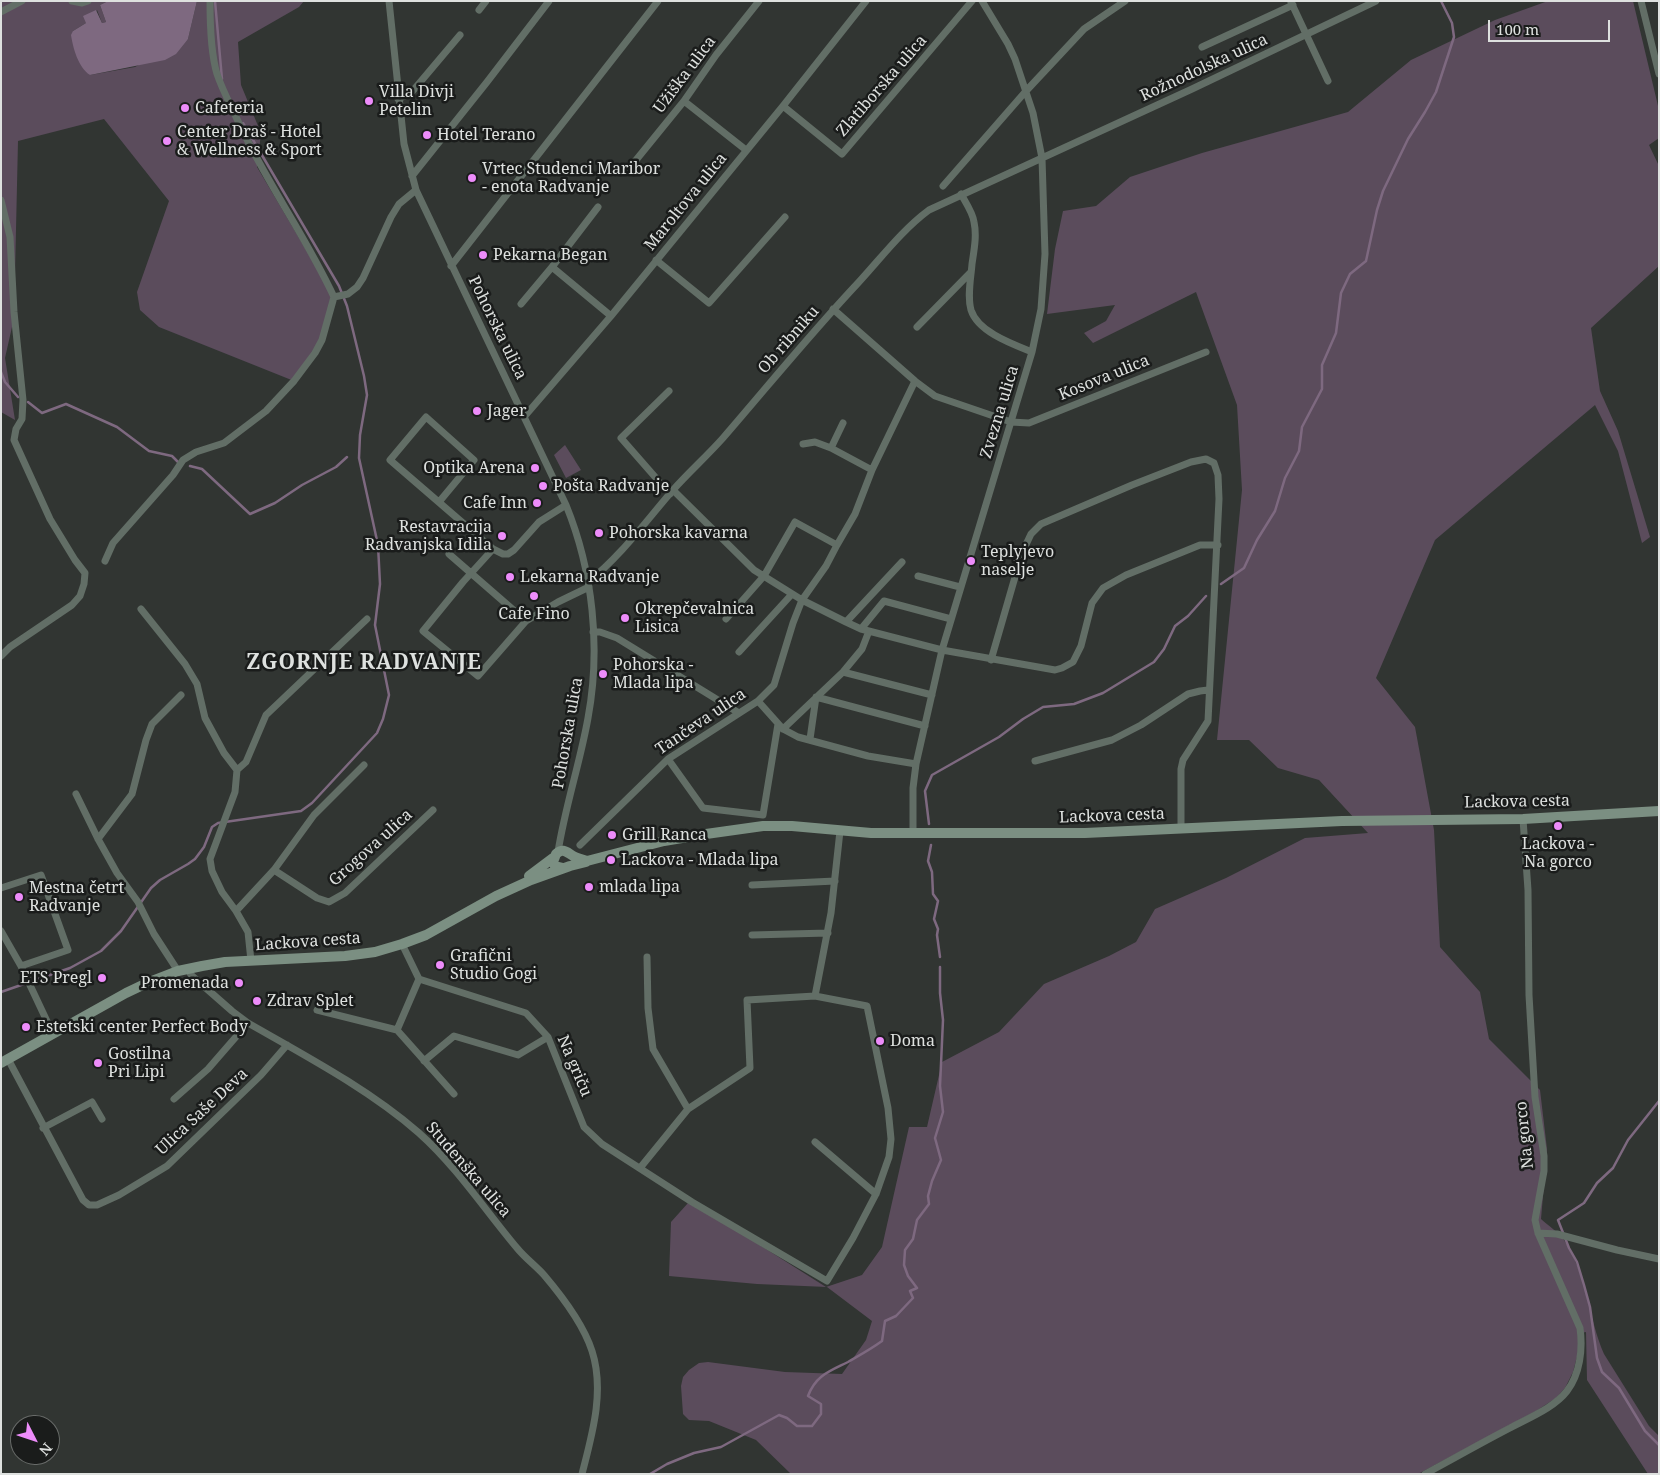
<!DOCTYPE html>
<meta charset="utf-8">
<style>
body{margin:0}
#map{position:relative;width:1660px;height:1475px;overflow:hidden;background:#313532;font-family:"Noto Serif",serif}
canvas{display:block}
.frame{position:absolute;inset:0;border:2px solid #dee1df;pointer-events:none}
.north{position:absolute;left:10px;top:1415px;width:50px;height:50px;box-sizing:border-box;background:#1a1c1b;border:1px solid #686b69;border-radius:50%;rotate:131deg;font-size:14px;font-weight:700;line-height:20px;text-align:center;color:#dee1df}
.north::after{content:'';display:block;margin:auto;width:18px;height:22px;background:#ed8cfa;clip-path:polygon(50% 0,100% 100%,50% 72%,0 100%)}
.scale{position:absolute;left:1488px;top:20px;width:122px;height:22px;box-sizing:border-box;border:2px solid #dee1df;border-top:0;padding-left:6px;font-size:15px;line-height:18px;white-space:nowrap;color:#dee1df;-webkit-text-stroke:4px #1a1c1b;paint-order:stroke}
</style>
<div id="map">
<canvas width="1660" height="1475"></canvas>
<div class="frame"></div>
<div class="north">N</div>
<div class="scale">100 m</div>
</div>
<script>
const g = document.querySelector('canvas').getContext('2d');
g.lineJoin = 'round';
function fill(path, color) {
  g.fillStyle = color;
  g.fill(path, 'evenodd');
}
function stroke(path, color, width, dash) {
  g.strokeStyle = color;
  g.lineWidth = width;
  g.lineCap = dash ? 'butt' : 'round';
  g.setLineDash(dash || []);
  g.stroke(path);
}
function label(font, color, halo, rows, align = 'center') {
  g.font = font + ' "Noto Serif",serif';
  g.lineWidth = 5;
  g.setLineDash([]);
  g.textBaseline = 'middle';
  g.strokeStyle = halo;
  g.fillStyle = color;
  for (const [text, x, y, turn = 0] of rows) {
    g.save();
    g.translate(x, y);
    g.rotate((+turn || 0) * Math.PI / 180);
    g.textAlign = isNaN(turn) ? turn : align;
    if (halo) g.strokeText(text, 0, 0);
    g.fillText(text, 0, 0);
    g.restore();
  }
}
const green = new Path2D(`
 M1,1H108L100,5L106,22L102,23L97,10L86,23L73,31L90,75L135,67L188,39L197,1H304L299,7L238,42L241,85L261,133L257,167L334,297L322,340L294,381L159,327L140,310L137,292L169,201L104,119L18,141L14,318L5,358L15,420L1,412Z
 M1548,1H1633L1659,110V138L1649,145L1659,166V266L1591,328L1600,391L1618,431L1650,537L1642,543L1618,451L1595,405L1435,540L1376,678L1415,727L1434,830L1440,947L1480,992L1489,1039L1540,1090L1547,1149L1541,1219C1548,1226 1559,1232 1564,1240C1587,1274 1588,1317 1604,1354L1649,1426L1659,1436V1474H1648L1587,1380L1586,1332L1578,1334V1353L1573,1372L1565,1388L1556,1398L1536,1411L1418,1474H791L756,1440L709,1421L689,1420L683,1414L681,1386L683,1377L689,1370L699,1363L708,1362L785,1372L842,1374L866,1340L872,1321L827,1287L757,1284L669,1276L671,1222L688,1203L747,1237L826,1287L862,1275L882,1247L909,1127H927L942,1062L999,1032L1044,984L1109,956L1136,942L1155,909L1226,878L1305,838L1368,833L1319,780L1278,768L1249,740H1217L1242,490L1237,405L1196,292L1093,343L1084,333L1106,321L1115,305L1047,314L1055,249L1063,211L1096,206L1130,177L1202,153L1348,112L1411,60L1495,20Z
 M565,445L581,470L566,478L554,455Z`);
const water = new Path2D(`
 M108,1H197L188,39L176,54L165,60L90,75C78,67 73,48 71,35L73,31L86,23L83,16L96,10L102,23L106,22L100,5Z`);
const stream = new Path2D(`
 M215,1L222,79
 M1,372L5,382L18,397
 M28,402L42,413L66,404L117,427L149,451L172,456L178,462
 M190,466L202,469L250,514L275,503L302,485L336,467L347,457
 M1221,584L1244,568L1257,540L1275,511L1285,478L1299,451L1302,427L1322,389V365L1336,333L1341,293L1350,274L1366,261L1377,210L1383,191L1408,139L1425,112L1436,92L1454,37L1452,23L1441,1
 M929,824L925,791L932,775L999,737L1023,719L1043,707L1074,704L1103,693L1154,662L1164,649L1175,626L1188,616L1206,596
 M931,845L928,861L932,872L933,894L938,901L934,919L938,929L937,935L940,957
 M1,992L70,968L101,951L121,931L151,888L160,880L188,864L195,859L204,847L212,827L218,823L301,811L312,803L377,733L383,719L389,695L375,625L380,584L378,545L359,458L360,435L367,395L364,376L347,306L339,286L243,123
 M1659,1101L1628,1140L1613,1168L1597,1183L1584,1203L1558,1220L1569,1248L1577,1262L1584,1285L1590,1307L1597,1358L1602,1372L1619,1388L1645,1431L1659,1445
 M650,1474L667,1464L694,1453L721,1447L779,1415L787,1418L797,1426H812L821,1414V1404L808,1396C816,1375 830,1371 848,1362C860,1355 871,1349 882,1341L885,1321L896,1316L913,1298L910,1291L917,1288L908,1276L904,1265L905,1250L913,1239L917,1220L929,1204L928,1196L932,1181L941,1160L935,1138L943,1112L940,1086L943,1020L940,993V967`);
const street = new Path2D(`
 M72,1L82,3L88,1
 M210,1C210,22 211,54 217,74C222,89 230,104 237,119C265,181 306,236 334,297L348,294L357,287L363,278L391,217L399,204L416,190
 M389,1L404,144L416,190L566,505C593,571 601,648 588,718C580,763 565,807 558,852
 M1641,1L1659,74
 M1291,2L1328,81
 M479,10L486,1
 M1,12L22,1
 M1202,47L1293,5
 M398,99L411,93L460,35
 M684,101L746,150
 M783,106L842,154L972,1
 M632,165L684,101L716,55L759,1
 M412,176L487,82L549,1
 M943,186L1026,91L1084,29L1125,1
 M961,194C966,203 973,213 974,222C977,236 974,250 972,264C971,278 967,296 971,310C978,332 1012,344 1032,352
 M1,200L10,237L14,312L23,400L22,419L16,429L14,440L50,519L75,560L85,573L84,584L80,596L72,605L10,647L1,656
 M656,260L709,303L785,217
 M451,266L658,1
 M552,267L611,316
 M521,304L552,267L598,207
 M833,309L915,381L935,396L1011,422L1029,423L1206,352
 M917,327L971,272
 M669,391L621,438L670,494
 M524,417L611,316L783,106L866,1
 M803,444L815,442L831,448L872,470
 M831,448L843,423
 M673,490L754,570L802,600L846,622L861,629L942,650L1055,670L1062,668L1073,662L1081,646L1092,603L1103,588L1126,575L1200,545H1218
 M439,502L474,460L426,417L390,460L493,549L503,554H508L514,550L539,522L566,505
 M493,549L463,582L423,631L478,676L526,621L558,602L589,587
 M449,554L526,621
 M105,561L113,543L173,475L183,460L196,452L224,443L266,411L294,381L315,353L322,340L334,297
 M918,576L960,587
 M588,582C621,556 646,521 673,490C689,472 707,456 723,438C768,386 811,333 858,283C881,258 902,230 929,210L1192,89L1376,1
 M141,609L185,664L197,684L205,718L224,753L237,770L235,792L210,859L212,871L222,892L236,911L248,932L251,961
 M726,619L764,576L795,522L837,545
 M846,622L902,562
 M861,629L884,601L951,619
 M593,632H600L617,638L739,713
 M739,652L792,594
 M991,660L1022,553L1031,534L1041,524L1132,485L1191,462L1206,459L1214,463L1218,475L1219,499L1208,721L1183,760L1181,769V828
 M843,672L932,695
 M758,701L783,729L798,737L868,756L916,764
 M783,729L843,672L862,649L869,631
 M810,739L816,697L925,726
 M668,759L703,808L763,815L778,724
 M1035,761L1112,740L1141,725L1188,694L1200,691L1208,690
 M237,770L246,762L266,715L367,619
 M76,794L98,839L117,873L138,902L154,934L178,971
 M913,833V788L916,764L942,650L1032,352L1041,309L1045,254L1042,158L1033,113L1015,59L1008,44L982,1
 M98,839L132,794L146,740L152,724L181,695
 M580,845L668,759L758,701L774,685L793,623L802,600L826,566L837,545L855,514L872,470L915,381
 M274,870L317,898L329,902L345,893L433,810
 M752,885L835,881
 M1,888L41,875L68,950L21,966
 M236,911L274,870L314,815L364,765
 M1,931L21,966L53,1034
 M752,935L828,933
 M402,944L419,979L526,1013L548,1037L584,1127L602,1144L692,1202L827,1281L853,1238L876,1194L889,1157L891,1139L888,1108L867,1006L815,996L831,913L840,831
 M647,957L648,1008L653,1049L688,1109
 M188,969L191,975L232,1011L248,1023C306,1056 370,1090 419,1133C457,1167 485,1210 517,1248C525,1258 536,1266 544,1275C561,1295 584,1326 592,1351C605,1391 592,1435 582,1474
 M317,1010L397,1030L454,1094
 M397,1030L419,979
 M8,1059L83,1200L89,1205H97L119,1195L167,1166L261,1075L287,1045
 M424,1061L454,1036L518,1055L548,1037
 M174,1099L208,1069L248,1023
 M43,1128L92,1102L102,1119
 M815,1142L876,1194
 M640,1168L688,1109L750,1068L747,1000L815,996
 M1538,1233L1557,1234L1617,1250L1659,1259
 M1425,1474C1453,1459 1481,1443 1510,1428C1528,1418 1554,1408 1567,1391C1580,1374 1583,1349 1580,1328L1538,1233L1535,1220L1544,1171V1156L1535,1097L1529,995L1528,890L1523,819`);
const secondary = new Path2D(`
 M563,868L555,866L553,862L556,854C564,847 567,853 575,857C579,859 583,859 587,861L664,841L706,834L763,826H792L871,833H1085L1342,821L1523,819L1659,811
 M529,876L553,858
 M1,1063L126,993L147,983L178,971L202,966L225,962L345,956L375,952L402,944L426,935L496,896L531,880L570,866L586,862`);
const markers = [
 [369,101,5,"#ed8cfa"],
 [185,108,5,"#ed8cfa"],
 [427,135,5,"#ed8cfa"],
 [167,141,5,"#ed8cfa"],
 [472,178,5,"#ed8cfa"],
 [483,255,5,"#ed8cfa"],
 [477,411,5,"#ed8cfa"],
 [535,468,5,"#ed8cfa"],
 [543,486,5,"#ed8cfa"],
 [537,503,5,"#ed8cfa"],
 [599,533,5,"#ed8cfa"],
 [502,536,5,"#ed8cfa"],
 [971,561,5,"#ed8cfa"],
 [510,577,5,"#ed8cfa"],
 [534,596,5,"#ed8cfa"],
 [625,618,5,"#ed8cfa"],
 [603,674,5,"#ed8cfa"],
 [1558,826,5,"#ed8cfa"],
 [612,835,5,"#ed8cfa"],
 [611,860,5,"#ed8cfa"],
 [589,887,5,"#ed8cfa"],
 [19,897,5,"#ed8cfa"],
 [440,965,5,"#ed8cfa"],
 [102,978,5,"#ed8cfa"],
 [239,983,5,"#ed8cfa"],
 [257,1001,5,"#ed8cfa"],
 [26,1027,5,"#ed8cfa"],
 [880,1041,5,"#ed8cfa"],
 [98,1063,5,"#ed8cfa"]
];
const streetNames = [
 ["Rožnodolska ulica",1204,68,-25],
 ["Užiška ulica",685,75,-53],
 ["Zlatiborska ulica",882,86,-49],
 ["Maroltova ulica",686,202,-51],
 ["Pohorska ulica",497,328,64],
 ["Ob ribniku",789,340,-49],
 ["Kosova ulica",1104,378,-22],
 ["Zvezna ulica",1000,412,-73],
 ["Tančeva ulica",701,722,-34],
 ["Pohorska ulica",568,733,-80],
 ["Lackova cesta",1517,802,-1],
 ["Lackova cesta",1112,816,-2],
 ["Grogova ulica",371,848,-42],
 ["Lackova cesta",308,942,-4],
 ["Na griču",574,1066,67],
 ["Ulica Saše Deva",202,1112,-43],
 ["Na gorco",1525,1135,-96],
 ["Studenška ulica",468,1170,49]
];
const poiNames = [
 ["Villa Divji",379,92],
 ["Petelin",379,110],
 ["Cafeteria",195,108],
 ["Center Draš - Hotel",177,132],
 ["& Wellness & Sport",177,150],
 ["Hotel Terano",437,135],
 ["Vrtec Studenci Maribor",482,169],
 ["- enota Radvanje",482,187],
 ["Pekarna Began",493,255],
 ["Jager",487,411],
 ["Optika Arena",525,468,"right"],
 ["Pošta Radvanje",553,486],
 ["Cafe Inn",527,503,"right"],
 ["Restavracija",492,527,"right"],
 ["Radvanjska Idila",492,545,"right"],
 ["Pohorska kavarna",609,533],
 ["Teplyjevo",981,552],
 ["naselje",981,570],
 ["Lekarna Radvanje",520,577],
 ["Okrepčevalnica",635,609],
 ["Lisica",635,627],
 ["Cafe Fino",534,614,"center"],
 ["Pohorska -",613,665],
 ["Mlada lipa",613,683],
 ["Grill Ranca",622,835],
 ["Lackova -",1558,844,"center"],
 ["Na gorco",1558,862,"center"],
 ["Lackova - Mlada lipa",621,860],
 ["mlada lipa",599,887],
 ["Mestna četrt",29,888],
 ["Radvanje",29,906],
 ["Grafični",450,956],
 ["Studio Gogi",450,974],
 ["ETS Pregl",92,978,"right"],
 ["Promenada",229,983,"right"],
 ["Zdrav Splet",267,1001],
 ["Estetski center Perfect Body",36,1027],
 ["Doma",890,1041],
 ["Gostilna",108,1054],
 ["Pri Lipi",108,1072]
];
const districtNames = [
 ["ZGORNJE RADVANJE",364,663]
];
fill(green, '#5b4c5c');
fill(water, '#7e6980');
stroke(stream, '#7e6980', 2.5);
stroke(street, '#626e66', 7);
stroke(secondary, '#7b8f82', 10);
for (const [x, y, r, color] of markers) {
  const dot = new Path2D();
  dot.arc(x, y, r, 0, 2 * Math.PI);
  g.fillStyle = color;
  g.fill(dot);
  stroke(dot, '#1a1c1b', 2);
}
label('16px', '#dee1df', '#1a1c1b', streetNames);
label('16px', '#dee1df', '#1a1c1b', poiNames, 'left');
g.letterSpacing = '1px';
label('bold 21px', '#dee1df', '#1a1c1b', districtNames);
g.letterSpacing = '0px';
</script>
